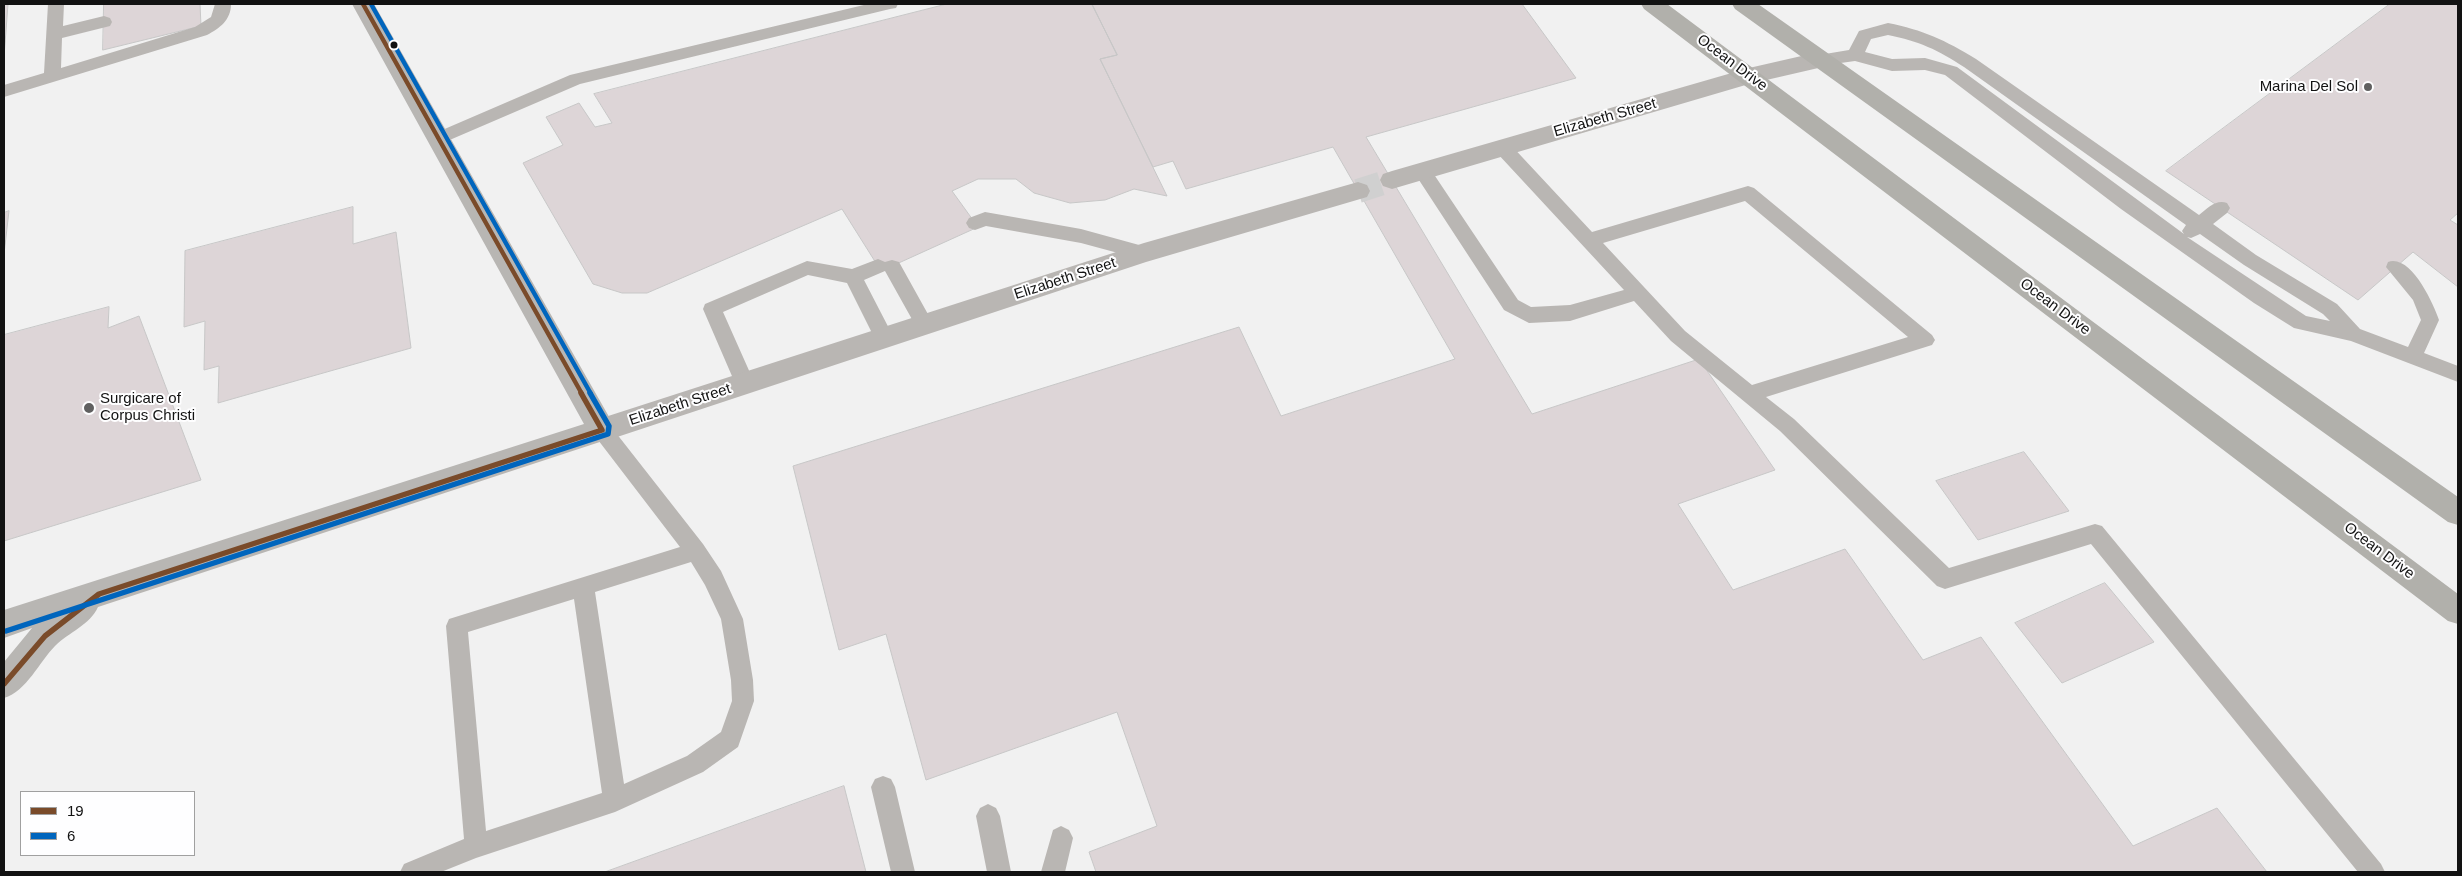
<!DOCTYPE html>
<style>
body{margin:0}
#map{position:relative;width:2462px;height:876px;overflow:hidden;background:#f1f1f1;font-family:Arial,sans-serif}
canvas{display:block}
.frame{position:absolute;inset:0;border:5px solid #121212;pointer-events:none}
.legend{position:absolute;left:20px;top:791px;width:175px;height:65px;box-sizing:border-box;background:#fefeff;border:1px solid #a0a0a0;margin:0;padding:6px 9px;list-style:none;font-size:15px;color:#121212}
.legend li{display:flex;align-items:center;gap:10px;height:25px}
.legend b{width:25px;border:1px solid #a0a0a0}
</style>
<div id="map">
<canvas width="2462" height="876"></canvas>
<div class="frame"></div>
<ul class="legend">
<li><b style="height:6px;background:#7a4b2a"></b>19</li>
<li><b style="height:6px;background:#0065bd"></b>6</li>
</ul>
</div>
<script>
const g = document.querySelector('canvas').getContext('2d');
g.lineJoin = 'round';
function fill(path, color) {
  g.fillStyle = color;
  g.fill(path, 'evenodd');
}
function stroke(path, color, width, dash) {
  g.strokeStyle = color;
  g.lineWidth = width;
  g.lineCap = dash ? 'butt' : 'round';
  g.setLineDash(dash || []);
  g.stroke(path);
}
function label(font, color, halo, rows, align = 'center') {
  g.font = font + ' Arial,sans-serif';
  g.lineWidth = 4;
  g.setLineDash([]);
  g.textBaseline = 'middle';
  g.strokeStyle = halo;
  g.fillStyle = color;
  for (const [text, x, y, turn = 0] of rows) {
    g.save();
    g.translate(x, y);
    g.rotate((+turn || 0) * Math.PI / 180);
    g.textAlign = isNaN(turn) ? turn : align;
    if (halo) g.strokeText(text, 0, 0);
    g.fillText(text, 0, 0);
    g.restore();
  }
}
const building = new Path2D(`
 M4,4H8L4,57Z
 M104,4H200L201,26L103,50Z
 M947,4H1092L1117,55L1100,59L1167,196L1134,189L1105,200L1070,203L1034,193L1016,179H978L952,191L978,227L881,271L842,209L647,293H622L593,284L523,163L563,145L546,117L579,103L595,127L612,123L594,94Z
 M1092,4H1522L1576,78L1366,137L1532,414L1699,359L1775,470L1678,504L1733,590L1845,549L1923,660L1981,637L2133,846L2217,808L2267,872H1096L1089,852L1157,826L1117,712L926,780L886,634L839,650L793,466L1239,327L1281,416L1455,359L1333,147L1186,189L1173,161L1153,167L1100,59L1117,55Z
 M2390,4H2458V213L2450,220L2458,225V287L2413,252L2358,300L2166,171Z
 M353,207V244L396,232L411,348L218,403L219,366L204,370L205,321L184,327L185,251Z
 M9,211L4,254V213Z
 M109,307L108,328L139,316L201,480L4,541V335Z
 M2024,452L2069,511L1978,540L1936,481Z
 M2105,583L2154,642L2062,683L2015,623Z
 M844,786L866,872H605Z`);
const tertiaryTunnel = new Path2D(`
 M1358,191L1392,180`);
const service = new Path2D(`
 M48,4H64L63,26L104,16L110,18L112,22L110,26L62,38L61,68L195,27L211,17L215,4H231C231,20 220,28 207,35L4,97V85L44,73Z
 M868,4H898L896,8L890,9L580,84L445,142L439,144L433,142L430,138L433,134L570,75Z
 M1888,23C1923,30 1945,40 1976,59L2199,215C2208,208 2216,199 2227,203L2230,208L2227,213L2213,224L2256,255L2337,304L2360,329L2408,347L2421,320L2413,300L2386,267L2388,262C2411,254 2433,303 2439,320L2424,353L2458,366V382L2351,341L2294,328L2254,303L2121,209L1945,75L1925,70L1892,71L1855,61L1819,66L1813,64L1811,60L1813,56L1849,50L1859,31ZM1888,35C1919,41 1938,50 1964,67L2186,225L2182,231L2184,234L1957,67L1925,58L1892,59L1865,52L1871,39ZM2200,234L2244,265L2323,314L2330,321L2306,316L2187,237L2191,238Z
 M1503,142L1509,143L1592,232L1748,186L1754,188L1932,335L1935,340L1932,345L1766,397L1794,419L1949,568L2095,524L2102,526L2381,864L2385,872H2358L2091,544L1945,589L1937,586L1780,431L1671,341L1634,301L1570,321L1529,323L1504,310L1417,177L1414,172L1417,167L1423,165L1429,167L1518,300L1531,307L1570,305L1624,290L1497,153L1494,148L1497,143ZM1745,201L1908,337L1752,385L1685,331L1603,243Z
 M985,212L1081,229L1150,248L1153,253L1150,258L1144,260L1081,243L986,226L975,230L969,228L966,223L969,218Z
 M878,259L885,262L892,260L899,262L934,325L932,330L925,333L918,330L885,271L864,280L894,338L891,343L884,346L877,343L847,283L808,275L723,312L755,384L752,390L745,392L738,390L703,309L705,304L807,261L852,269Z
 M602,422L609,424L703,544L721,571L743,619L753,680L754,701L738,747L703,772L615,812L476,858L441,872H400L404,864L464,839L446,626L449,619L680,547L595,436L592,430L595,424ZM691,562L705,585L721,619L731,680L732,701L721,732L687,756L624,784L595,592ZM574,599L602,793L486,831L468,632Z
 M883,776L891,779L895,787L915,872H891L871,787L875,779Z
 M988,804L996,808L1000,816L1011,872H987L976,816L980,808Z
 M1061,826L1069,830L1073,838L1065,872H1041L1053,830Z`);
const tertiary = new Path2D(`
 M1819,52L1827,54L1830,60L1827,66L1749,84L1392,189L1383,186L1380,180L1383,174L1392,171L1749,68Z
 M1358,182L1367,185L1370,191L1367,197L1146,262L602,442L592,438L588,430L592,422L602,418L1144,243Z`);
const secondary = new Path2D(`
 M352,4H374L612,422L616,430L612,438L98,607C90,625 69,632 55,646C39,662 27,691 4,698V662L32,628L4,638V610L584,424Z`);
const primary = new Path2D(`
 M1641,4H1667L2458,594V624L2448,621L1644,9Z
 M1732,4H1758L2458,497V525L2448,522L1735,9Z`);
const bus1Far1 = new Path2D(`
 M363,4L582,394`);
const bus1 = new Path2D(`
 M4,684L45,636L99,594L602,430L581,393`);
const bus2Far1 = new Path2D(`
 M371,4L591,394`);
const bus2 = new Path2D(`
 M6,631L608,434L609,426L590,393`);
const markers = [
 [394,45,4.5,"#121212"],
 [2368,87,5,"#606060"],
 [89,408,6,"#606060"]
];
const streetNames = [
 ["Ocean Drive",1732,63,37],
 ["Elizabeth Street",1605,118,-16],
 ["Elizabeth Street",1065,279,-18],
 ["Ocean Drive",2055,307,37],
 ["Elizabeth Street",680,405,-18],
 ["Ocean Drive",2379,551,37]
];
const poiNames = [
 ["Marina Del Sol",2358,87],
 ["Surgicare of",100,399,"left"],
 ["Corpus Christi",100,416,"left"]
];
fill(building, '#ddd5d7');
stroke(building, '#c7c7c7', 1);
stroke(tertiaryTunnel, '#d0d0d0', 24, [24, 12]);
fill(service, '#b9b6b3');
fill(tertiary, '#b9b6b3');
fill(secondary, '#b8b6b3');
fill(primary, '#b1b0ab');
stroke(bus1Far1, '#7a4b2a', 4.5);
stroke(bus1, '#7a4b2a', 5.5);
stroke(bus2Far1, '#0065bd', 4.5);
stroke(bus2, '#0065bd', 5.5);
for (const [x, y, r, color] of markers) {
  const dot = new Path2D();
  dot.arc(x, y, r, 0, 2 * Math.PI);
  g.fillStyle = color;
  g.fill(dot);
  stroke(dot, '#fefeff', 2);
}
label('15px', '#121212', '#fefeff', streetNames);
label('15px', '#121212', '#fefeff', poiNames, 'right');
</script>
